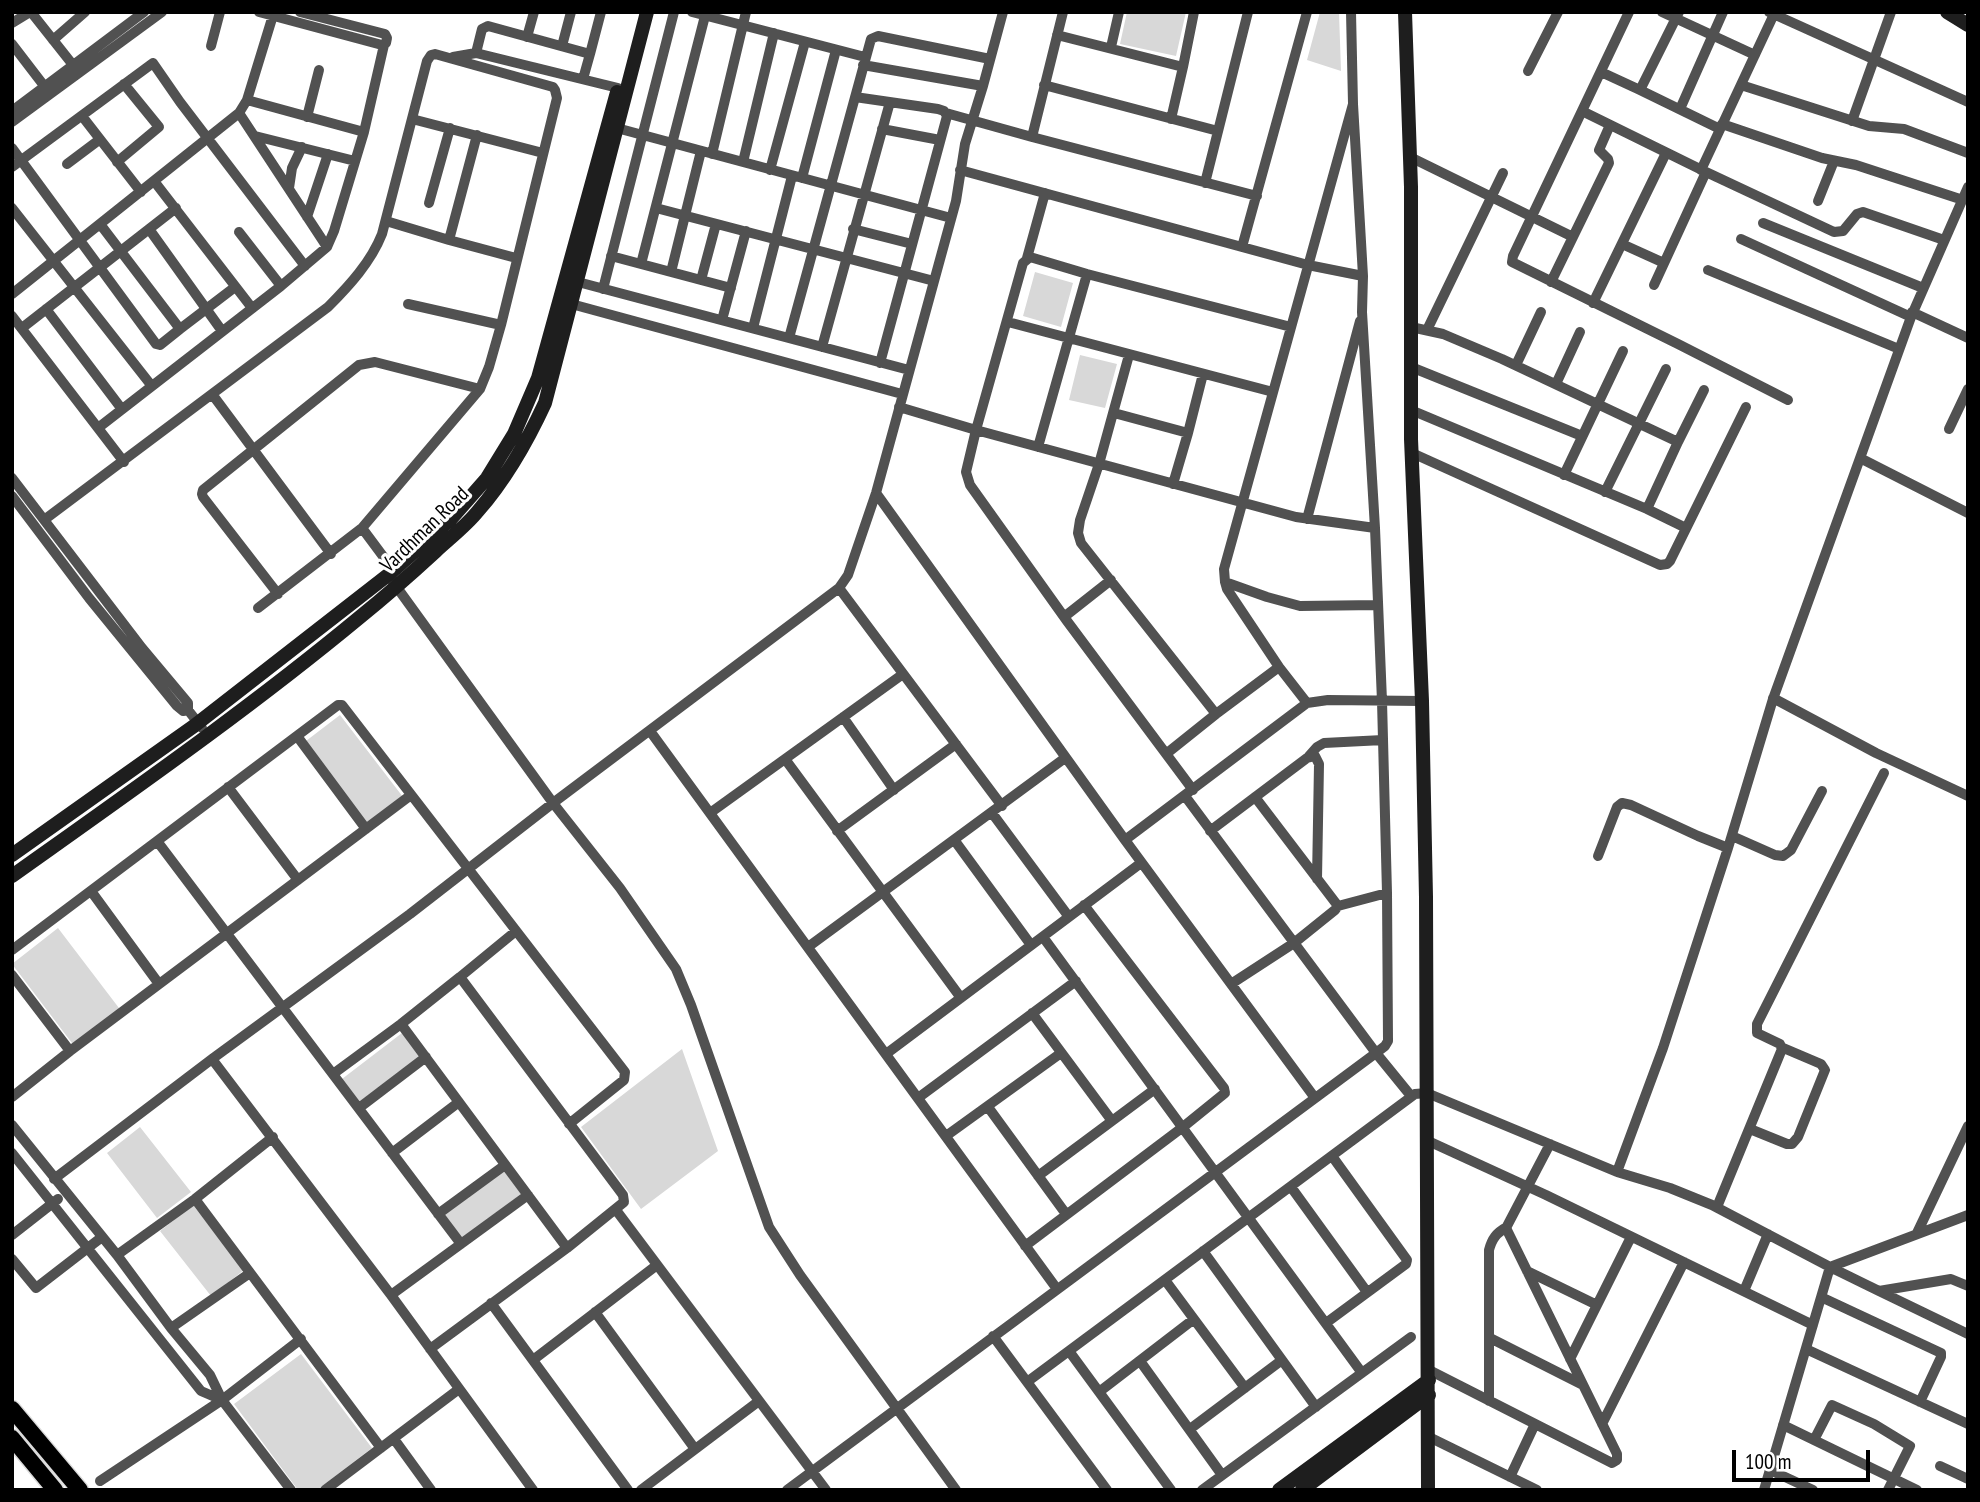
<!DOCTYPE html>
<style>
body{margin:0}
#map{position:relative;width:1980px;height:1502px;overflow:hidden;background:#fff;font-family:"PT Sans Narrow",sans-serif}
canvas{display:block}
.frame{position:absolute;inset:0;border:14px solid #000;pointer-events:none}
.scale{position:absolute;left:1732px;top:1450px;width:138px;height:32px;box-sizing:border-box;border:4px solid #000;border-top:0;padding-left:9px;font-size:21px;line-height:24px;white-space:nowrap;color:#000;-webkit-text-stroke:5px #fff;paint-order:stroke}
</style>
<div id="map">
<canvas width="1980" height="1502"></canvas>
<div class="frame"></div>
<div class="scale">100 m</div>
</div>
<script>
const g = document.querySelector('canvas').getContext('2d');
g.lineJoin = 'round';
function fill(path, color) {
  g.fillStyle = color;
  g.fill(path, 'evenodd');
}
function stroke(path, color, width, dash) {
  g.strokeStyle = color;
  g.lineWidth = width;
  g.lineCap = dash ? 'butt' : 'round';
  g.setLineDash(dash || []);
  g.stroke(path);
}
function label(font, color, halo, rows, align = 'center') {
  g.font = font + ' "PT Sans Narrow",sans-serif';
  g.lineWidth = 6;
  g.setLineDash([]);
  g.textBaseline = 'middle';
  g.strokeStyle = halo;
  g.fillStyle = color;
  for (const [text, x, y, turn = 0] of rows) {
    g.save();
    g.translate(x, y);
    g.rotate((+turn || 0) * Math.PI / 180);
    g.textAlign = isNaN(turn) ? turn : align;
    if (halo) g.strokeText(text, 0, 0);
    g.fillText(text, 0, 0);
    g.restore();
  }
}
const green = new Path2D(`
 M1127,12H1186L1176,56L1120,44Z
 M1320,12H1339L1341,71L1307,60Z
 M1035,272L1073,283L1061,327L1023,316Z
 M1080,355L1117,364L1105,408L1069,400Z
 M340,715L403,797L365,826L302,744Z
 M58,928L122,1012L75,1047L12,964Z
 M402,1033L420,1056L359,1102L342,1079Z
 M682,1049L718,1151L641,1209L581,1127Z
 M140,1127L191,1192L157,1218L107,1153Z
 M504,1171L521,1194L462,1238L444,1215Z
 M193,1205L244,1270L211,1296L160,1231Z
 M301,1354L372,1448L317,1490H298L234,1404Z`);
const street = new Path2D(`
 M31,12L73,65
 M259,12L382,45L386,43L387,38L385,34L300,12
 M692,12L865,57
 M1063,12L1032,137L1257,196
 M1629,12L1513,256L1512,262L1678,344L1788,400
 M1662,12L1755,55
 M1679,12L1640,90L1720,129
 M1769,12L1968,102
 M12,23L30,12
 M1057,35L1183,67L1194,12
 M527,37L534,12
 M53,40L85,12
 M12,44L45,87
 M211,46L220,12
 M562,46L571,12
 M1111,47L1119,12
 M476,53L482,29L488,26L590,54L601,12
 M453,57L476,53L618,88
 M863,65L983,86
 M1528,71L1558,12
 M1601,72L1640,90
 M583,79L590,54
 M1044,85L1218,131
 M1741,85L1869,126L1904,129L1968,153
 M855,97L938,109L944,111L947,116L880,363
 M247,100L364,132
 M1680,109L1723,12
 M12,111L144,12
 M1582,111L1706,172L1834,232L1843,231L1857,214L1863,212L1944,240
 M946,113L1032,137
 M82,116L141,192
 M307,117L319,70
 M412,119L543,153
 M1171,119L1183,67
 M1852,121L1891,12
 M12,122L162,12
 M1722,124L1822,158L1856,165L1963,200
 M613,127L951,218
 M882,129L940,140
 M255,136L355,161
 M12,148L156,344L160,345L180,329L100,224
 M712,154L746,12
 M1410,157L1573,237
 M117,162L159,127L124,84
 M743,162L774,33
 M67,164L99,140
 M12,167L153,63L180,102L305,266
 M770,170L805,42
 M960,170L1242,247L1307,12
 M1701,170L1775,12
 M802,178L836,50
 M154,181L252,308
 M1205,183L1248,12
 M289,188L292,168L302,147
 M1818,201L1834,161
 M429,203L450,128
 M12,208L151,385
 M656,208L934,281
 M307,217L328,154
 M386,221L449,240L516,258
 M1763,223L1923,288
 M149,229L222,331
 M853,229L912,244
 M239,232L281,286
 M1741,239L1911,317
 M449,240L477,135
 M1622,244L1664,263
 M327,247L334,231L364,132L384,45
 M1242,247L1308,265L1363,276
 M611,256L731,288
 M1027,258L1045,193
 M641,264L706,12
 M1708,270L1899,349
 M671,272L701,151
 M701,280L716,224
 M578,282L909,370
 M1551,282L1609,163L1608,159L1599,150L1610,125
 M1654,285L1706,172
 M603,289L674,12
 M12,294L239,113L247,100L274,12
 M564,302L902,394
 M1593,303L1666,153
 M408,304L501,325
 M46,309L121,408
 M1912,312L1968,338
 M12,316L124,462
 M722,320L746,231
 M1008,322L1273,392
 M1291,327L1087,274L1030,257L1023,263L976,430L1296,517L1375,528
 M1411,327L1443,334L1502,359L1678,442
 M22,328L176,208
 M753,328L792,176
 M180,329L235,287
 M1427,330L1503,173
 M789,338L871,39L878,36L990,59
 M822,347L890,102
 M1129,355L1099,464L1080,520L1078,533L1081,543L1216,714L1279,667
 M1516,365L1541,312
 M1411,367L1582,436
 M1556,384L1580,332
 M212,394L331,554
 M899,407L976,430L966,472L970,485L1067,621L1193,790
 M1411,410L1647,509L1678,442L1704,390
 M1114,413L1188,433L1203,374
 M98,428L281,286L327,247L239,113
 M1949,429L1968,389
 M1038,447L1087,274
 M1412,453L1660,565L1667,564L1670,561L1746,407
 M1860,458L1968,513
 M1564,475L1623,351
 M12,478L142,648L188,703V710L202,728
 M1173,484L1188,433
 M1605,492L1666,369
 M876,493L1125,840L1315,1098
 M12,496L89,598L177,706L183,711L188,710
 M1647,509L1686,528
 M1307,519L1360,321
 M44,520L328,307C349,286 371,262 382,234L427,61L431,55L435,54L553,87L555,90L557,98L501,325L489,367L480,389L362,528L258,608
 M362,528L394,571
 M388,575L553,803L620,888L676,969L691,1005L769,1227L800,1275L956,1490
 M1225,582L1267,597L1300,606L1378,605
 M839,588L1002,806
 M278,594L203,497L202,494L203,490L359,365L375,362L480,389
 M1064,617L1111,580
 M1773,698L1876,753L1968,796
 M1307,703L1279,667L1227,589L1225,582L1224,569L1353,104L1351,12
 M843,717L894,790
 M650,731L1057,1289
 M297,736L366,829
 M1166,754L1216,714
 M1309,756L1317,747L1324,743L1383,740
 M785,759L961,998
 M228,787L298,880
 M1185,796L1376,1053L1411,1096
 M710,813L903,674
 M992,813L1069,917
 M837,831L956,744
 M1210,831L1307,758L1315,756L1319,764L1317,879
 M1732,836L1775,855L1783,856L1791,850L1822,791
 M1125,840L1307,703L1328,700L1422,701
 M157,841L461,1244
 M955,841L1031,945
 M1598,856L1617,807L1622,803L1631,805L1698,836L1728,848
 M91,891L159,984
 M1338,906L1387,893
 M1043,937L1362,1373
 M808,947L1065,758
 M12,950L338,705H342L625,1072L624,1080L569,1124
 M12,975L70,1051
 M1231,984L1294,943L1335,910L1338,906L1255,797
 M1032,1013L1112,1121
 M401,1024L567,1248
 M886,1054L1141,863
 M212,1059L391,1295L533,1490
 M333,1074L401,1024L460,977
 M12,1097L70,1051L411,795
 M918,1098L1076,981
 M988,1107L1066,1214
 M359,1108L426,1057
 M12,1125L117,1255L171,1328L210,1375L222,1400L291,1490
 M1750,1129L1787,1144H1792L1798,1137L1825,1070L1821,1064L1781,1047
 M946,1136L1061,1053
 M1426,1140L1546,1195L1813,1325
 M12,1153L201,1391L222,1400
 M392,1153L459,1102
 M1038,1176L1155,1089
 M54,1179L212,1059L410,914L553,803L839,588L848,575L876,493L956,201L965,144L983,86L1003,12
 M1291,1187L1367,1292
 M195,1199L381,1448
 M1717,1207L1782,1049L1780,1044L1757,1033V1024L1884,773
 M616,1210L826,1490
 M438,1214L505,1165
 M1917,1233L1968,1126
 M12,1235L58,1199
 M1025,1246L1183,1127L1225,1093L1224,1088L1084,905
 M1203,1251L1316,1407
 M117,1255L195,1199L273,1137
 M12,1259L36,1288L102,1237
 M1830,1267L1968,1215
 M1830,1267L1879,1291L1951,1279L1968,1286
 M1527,1271L1597,1305
 M1165,1280L1245,1388
 M1744,1291L1768,1234
 M1879,1291L1968,1334
 M391,1295L528,1195
 M1821,1297L1941,1353V1357L1920,1402
 M491,1303L628,1490
 M595,1312L695,1449
 M1326,1323L1406,1264L1407,1260L1332,1156
 M171,1328L250,1273
 M993,1336L1107,1490
 M1490,1338L1583,1385
 M430,1349L567,1248L624,1202L623,1195L460,977L516,931
 M1806,1349L1968,1424
 M1069,1351L1171,1490
 M1570,1359L1631,1237
 M533,1360L657,1265
 M1140,1361L1222,1475
 M1429,1370L1612,1463L1617,1460V1454L1506,1228L1550,1144
 M1027,1382L1415,1094L1427,1093L1617,1172
 M1099,1392L1194,1319
 M1489,1401V1250C1492,1239 1496,1233 1507,1227
 M1602,1424L1684,1262
 M1783,1425L1917,1490
 M1190,1429L1282,1360
 M1429,1437L1537,1490
 M394,1439L431,1490
 M1814,1440L1832,1405L1874,1424L1910,1446L1888,1490
 M1940,1466L1968,1479
 M1770,1470L1813,1490
 M1510,1477L1535,1424
 M100,1481L222,1400L301,1339
 M325,1490L459,1389
 M641,1490L759,1401
 M787,1490L1376,1053L1385,1046L1388,1041L1387,893L1382,701L1375,528L1362,312L1363,276L1353,104
 M1202,1490L1411,1337
 M1764,1490L1830,1267L1712,1205L1670,1188L1617,1172L1663,1048L1728,848L1773,699L1911,317L1968,187`);
const secondary = new Path2D(`
 M1405,12L1411,187V439L1422,701L1426,897L1428,1490
 M1947,12L1968,25
 M12,855L194,726L388,575L451,519L487,478L514,434L538,378L617,92
 M12,876C130,792 249,709 360,617C386,596 411,574 436,551C450,538 466,526 478,511C506,479 527,442 545,403L647,12
 M1279,1490L1429,1380
 M1302,1490L1429,1395`);
const primary = new Path2D(`
 M12,1409L80,1490
 M12,1438L55,1490`);
const streetNames = [
 ["Vardhman Road",425,530,-44]
];
fill(green, '#d8d8d8');
stroke(primary, '#dbdbdb', 19);
stroke(street, '#515151', 10);
stroke(secondary, '#1e1e1e', 14);
stroke(primary, '#000', 16);
label('21px', '#000', '#fff', streetNames);
</script>
